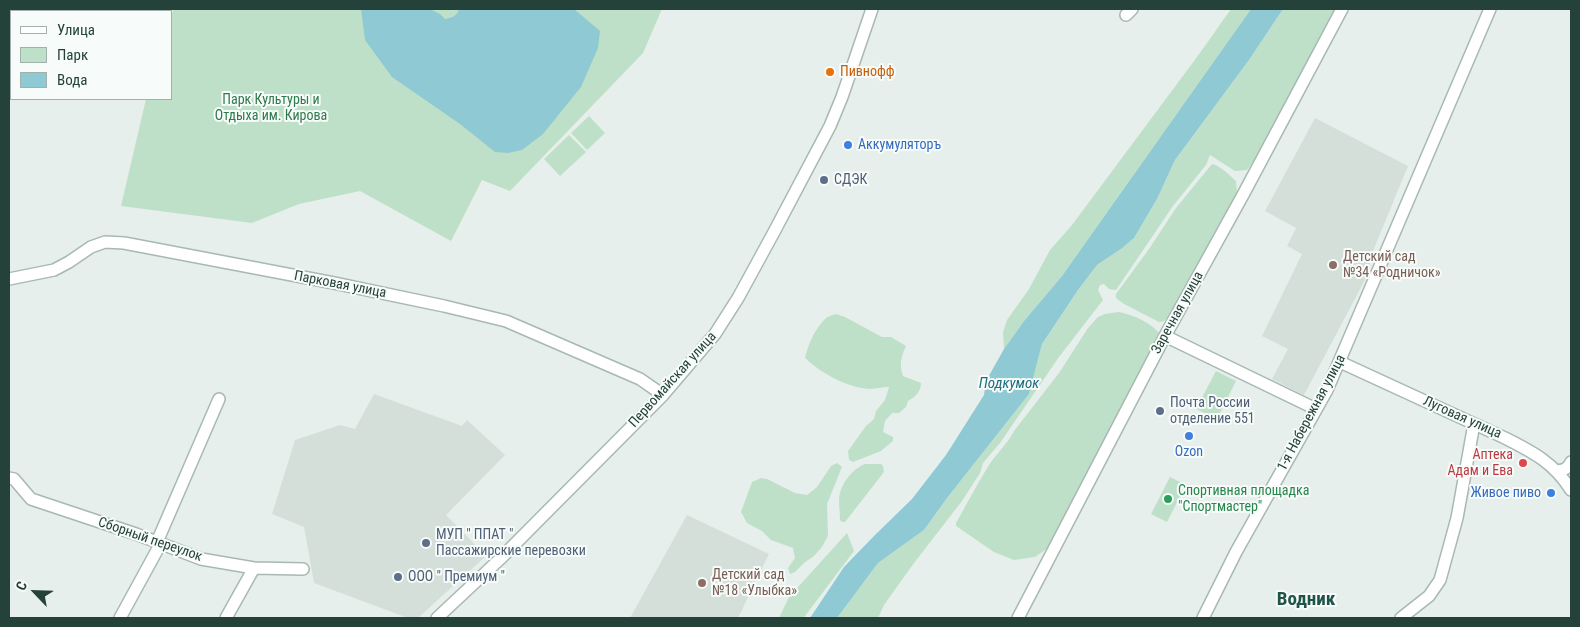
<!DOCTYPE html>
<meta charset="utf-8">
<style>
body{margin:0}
#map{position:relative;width:1580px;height:627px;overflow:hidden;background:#e6efeb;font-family:"Roboto Condensed",sans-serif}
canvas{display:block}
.frame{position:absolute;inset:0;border:10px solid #24423a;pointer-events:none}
.legend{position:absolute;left:10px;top:10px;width:162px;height:90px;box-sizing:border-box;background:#f7fbf9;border:1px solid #a3b1ad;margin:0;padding:6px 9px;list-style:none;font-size:15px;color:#24423a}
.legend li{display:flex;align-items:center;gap:10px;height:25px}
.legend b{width:25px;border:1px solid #a3b1ad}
.north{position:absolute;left:10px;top:567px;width:50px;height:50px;-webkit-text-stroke:4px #f7fbf9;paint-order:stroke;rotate:294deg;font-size:14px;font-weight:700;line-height:20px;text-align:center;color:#24423a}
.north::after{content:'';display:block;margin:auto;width:18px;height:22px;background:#24423a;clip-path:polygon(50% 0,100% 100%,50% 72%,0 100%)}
</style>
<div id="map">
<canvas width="1580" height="627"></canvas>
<div class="frame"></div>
<ul class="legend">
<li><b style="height:6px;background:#fff"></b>Улица</li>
<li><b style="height:14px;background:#bfe0c8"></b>Парк</li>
<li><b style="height:14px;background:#8ec9d4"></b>Вода</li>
</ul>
<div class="north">С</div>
</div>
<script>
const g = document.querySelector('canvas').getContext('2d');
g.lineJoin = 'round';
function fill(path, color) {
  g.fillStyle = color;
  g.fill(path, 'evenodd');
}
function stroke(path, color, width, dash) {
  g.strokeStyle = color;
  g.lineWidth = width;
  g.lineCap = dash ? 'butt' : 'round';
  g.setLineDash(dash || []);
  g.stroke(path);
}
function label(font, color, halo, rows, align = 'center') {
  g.font = font + ' "Roboto Condensed",sans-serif';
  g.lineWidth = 4;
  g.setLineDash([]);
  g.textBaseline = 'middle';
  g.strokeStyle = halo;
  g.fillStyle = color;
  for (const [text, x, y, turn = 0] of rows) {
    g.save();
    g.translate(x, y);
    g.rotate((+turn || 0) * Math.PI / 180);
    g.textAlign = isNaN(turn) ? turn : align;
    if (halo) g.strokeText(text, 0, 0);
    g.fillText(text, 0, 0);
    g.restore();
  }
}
const built = new Path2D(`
 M9,9H38L37,11H11V46L9,49Z
 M1315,118L1408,166L1373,251L1367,276L1304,395L1272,379L1288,349L1262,336L1302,254L1287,246L1296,228L1265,211Z
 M374,394L462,426L467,420L505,455L446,515L486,556L418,618H408L314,583L304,527L272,514L295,440L340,425L355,429Z
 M687,515L769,554L738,618H630Z`);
const green = new Path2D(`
 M174,9H662L643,53L510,191L482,180L451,241L360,191L299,204L252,223L121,206L146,99H171V15Z
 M1231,9H1251L1062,276L1024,321L1004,349L1003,332L1007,320L1029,289L1050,250L1072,225L1197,57Z
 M1283,9H1339L1270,139L1247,170L1235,171L1210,155L1206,165L1173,206L1116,290L1109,289L1104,284L1100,285L1098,290L1103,300L1059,357L1000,443L983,463L980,473L962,501L914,563L884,605L878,618H837L878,563L924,530L947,498L1029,394L1042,344L1078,290L1097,265L1121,249L1134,238L1157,199L1175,160L1249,60Z
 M589,116L605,133L587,150L571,133Z
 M569,135L586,152L560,176L544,159Z
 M1212,164C1221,166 1229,175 1236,181L1237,193L1173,313L1164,321L1159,322L1124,304L1116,298V294L1149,249L1176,208Z
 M1119,312C1136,316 1150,322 1161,335L1052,545L1035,557L1014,560L994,552L956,526V523C967,504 977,484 989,465C997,453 1008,443 1014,431L1059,373L1088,328L1098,317L1105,314Z
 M836,314L845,317L882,337H891L906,346C901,357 899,364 903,376L921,383C921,392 915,397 908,401L906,407L899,413H892L885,421L883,432L893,437V441L881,451L853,462L849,460L848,451L866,426L874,419L876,411L885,400L889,387C883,387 875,389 869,389C846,387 821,373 805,358C808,344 815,329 825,319C828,316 833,315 836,314Z
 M1216,371L1236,381L1217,419L1196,409Z
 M837,463L842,467L827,504L828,536L822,547L814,556L804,563L795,572L790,574L788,568L795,558L793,548L771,540L762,531L747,523L741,512L752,482L761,478L767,479L795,493L807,495L817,487L831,466Z
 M865,464H881L883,466L884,472L845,522H842L840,520C840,513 839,506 839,499C840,485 852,469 865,464Z
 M1170,477L1186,485L1167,522L1151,514Z
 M847,533L854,551L805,616L803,618H779L789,597Z`);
const water = new Path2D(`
 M361,9H430L440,14L445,19C452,18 457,16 459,9H574L600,31L598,48L581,87L543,134L522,150L508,153L495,152L460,124L392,77L365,40Z
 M1251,9H1283L1249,60L1175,160L1157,199L1134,238L1121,249L1097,265L1078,290L1042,344L1029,394L947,498L924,530L878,563L837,618H810L844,567L875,535L912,499L946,455L984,395L986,381L1004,349L1024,321L1062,276Z`);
const minor = new Path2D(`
 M136,9L137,11
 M1126,15L1132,9
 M9,279L54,270L69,262L91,247L105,242L124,243L334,283L444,306L506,321L640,379L663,395
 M1165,336L1316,409
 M1340,362L1505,438C1533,452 1554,463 1571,490
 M1556,471C1564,470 1568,469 1571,462
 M9,478L14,479L31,499L136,534L201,559L254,568L303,569
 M157,542L219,399
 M120,618L161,543
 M226,618L254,568
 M437,618L500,559L663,395L715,334L738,298L774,232L830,126L842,97L872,9
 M1018,618L1165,336L1244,193L1342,9
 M1203,618L1236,552L1327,390L1490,9
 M1401,618L1429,596L1440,580L1457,518L1474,424`);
const markers = [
 [830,72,5,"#e8710a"],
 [848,145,5,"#3f7fe0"],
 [824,180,5,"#5c6f8a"],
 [1333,265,5,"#8d6e63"],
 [1160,411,5,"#5c6f8a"],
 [1189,436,5,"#3f7fe0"],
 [1523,463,5,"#e0444e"],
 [1551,493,5,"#3f7fe0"],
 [1168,499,5,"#2e9e5b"],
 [426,543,5,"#5c6f8a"],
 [398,577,5,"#5c6f8a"],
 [702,583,5,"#8d6e63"]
];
const foodNames = [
 ["Пивнофф",840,72]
];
const parkNames = [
 ["Парк Культуры и",271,100],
 ["Отдыха им. Кирова",271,116]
];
const shopNames = [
 ["Аккумуляторъ",858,145],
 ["Ozon",1189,452,"center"],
 ["Живое пиво",1541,493,"right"]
];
const serviceNames = [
 ["СДЭК",834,180],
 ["Почта России",1170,403],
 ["отделение 551",1170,419],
 ["МУП \" ППАТ \"",436,535],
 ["Пассажирские перевозки",436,551],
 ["ООО \" Премиум \"",408,577]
];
const educationNames = [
 ["Детский сад",1343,257],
 ["№34 «Родничок»",1343,273],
 ["Детский сад",712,575],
 ["№18 «Улыбка»",712,591]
];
const streetNames = [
 ["Парковая улица",340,285,11],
 ["Заречная улица",1178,313,-61],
 ["Первомайская улица",673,380,-48],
 ["1-я Набережная улица",1312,413,-62],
 ["Луговая улица",1462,418,24],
 ["Сборный переулок",150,540,19]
];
const healthNames = [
 ["Аптека",1513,455],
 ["Адам и Ева",1513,471]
];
const leisureNames = [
 ["Спортивная площадка",1178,491],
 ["\"Спортмастер\"",1178,507]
];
const waterNames = [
 ["Подкумок",1009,384]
];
const districtNames = [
 ["Водник",1306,600]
];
fill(built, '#d4dfda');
fill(green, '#bfe0c8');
fill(water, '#8ec9d4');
stroke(minor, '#a8b8b2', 14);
stroke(minor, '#fff', 11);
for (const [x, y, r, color] of markers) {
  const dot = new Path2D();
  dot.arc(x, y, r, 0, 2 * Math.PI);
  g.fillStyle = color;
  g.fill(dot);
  stroke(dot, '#f7fbf9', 2);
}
label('14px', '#c56008', '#f7fbf9', foodNames, 'left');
label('14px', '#2d7a4b', '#f7fbf9', parkNames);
label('14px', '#366cbe', '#f7fbf9', shopNames, 'left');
label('14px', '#4e5e75', '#f7fbf9', serviceNames, 'left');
label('14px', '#785e54', '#f7fbf9', educationNames, 'left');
label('14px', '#24423a', '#f7fbf9', streetNames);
label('14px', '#be3a42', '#f7fbf9', healthNames, 'right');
label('14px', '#27864d', '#f7fbf9', leisureNames, 'left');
label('italic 15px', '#1c6f80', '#f7fbf9', waterNames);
label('bold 19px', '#1f5548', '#f7fbf9', districtNames);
</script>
